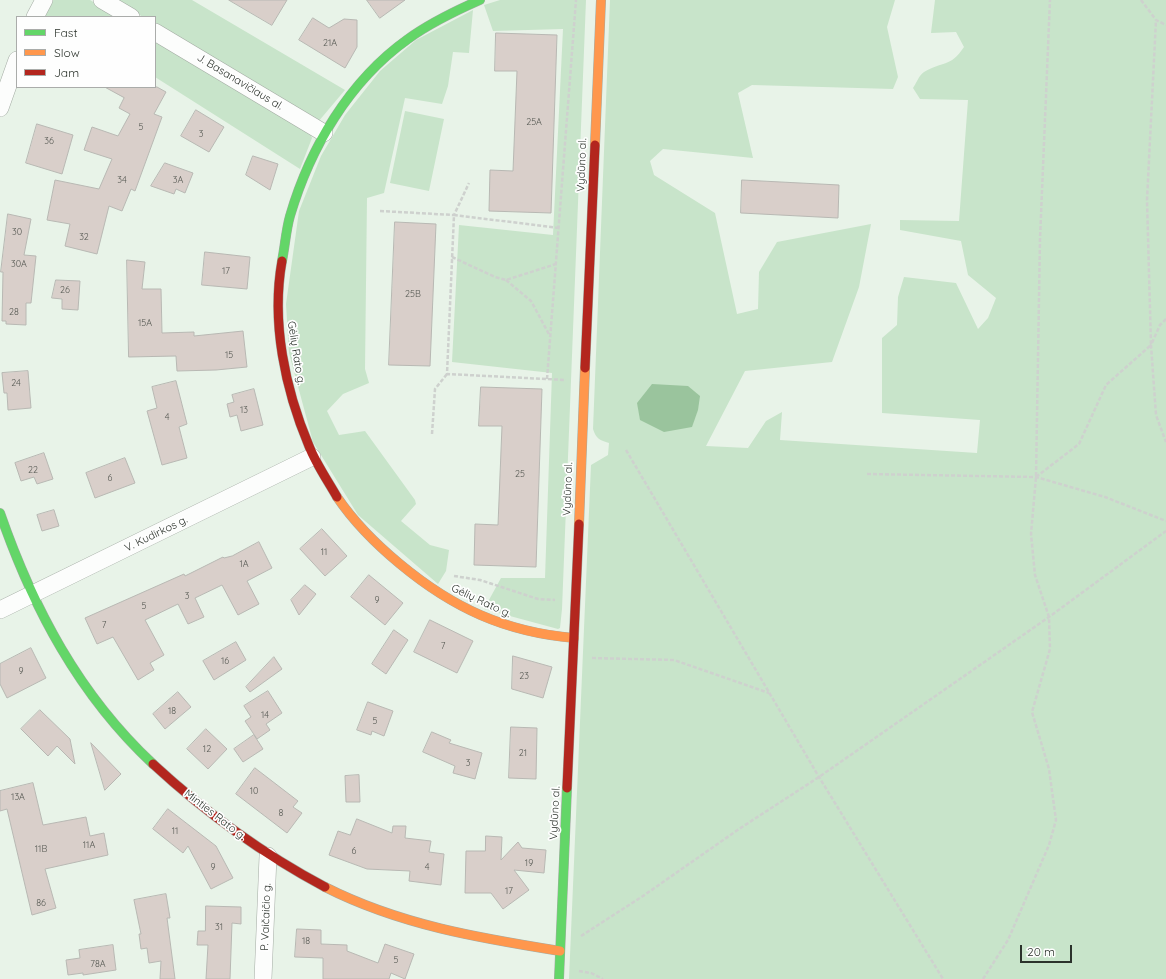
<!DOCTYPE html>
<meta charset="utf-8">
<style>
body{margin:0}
#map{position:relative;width:1166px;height:979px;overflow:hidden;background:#e8f3e8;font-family:Quicksand,sans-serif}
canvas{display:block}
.legend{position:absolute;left:16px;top:16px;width:140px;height:72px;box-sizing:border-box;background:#fefefe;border:1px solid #aaacaa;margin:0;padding:5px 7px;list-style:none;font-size:12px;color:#2b322b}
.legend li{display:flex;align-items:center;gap:8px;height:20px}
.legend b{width:20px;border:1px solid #aaacaa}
.scale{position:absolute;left:1020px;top:945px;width:52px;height:18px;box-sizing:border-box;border:2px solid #2b322b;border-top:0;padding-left:5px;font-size:12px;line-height:14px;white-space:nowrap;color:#2b322b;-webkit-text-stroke:3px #fefefe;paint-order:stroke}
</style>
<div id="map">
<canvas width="1166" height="979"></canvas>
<ul class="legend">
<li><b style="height:5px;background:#63d668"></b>Fast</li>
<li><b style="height:5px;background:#ff974d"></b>Slow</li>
<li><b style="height:5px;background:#b3261e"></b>Jam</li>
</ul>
<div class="scale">20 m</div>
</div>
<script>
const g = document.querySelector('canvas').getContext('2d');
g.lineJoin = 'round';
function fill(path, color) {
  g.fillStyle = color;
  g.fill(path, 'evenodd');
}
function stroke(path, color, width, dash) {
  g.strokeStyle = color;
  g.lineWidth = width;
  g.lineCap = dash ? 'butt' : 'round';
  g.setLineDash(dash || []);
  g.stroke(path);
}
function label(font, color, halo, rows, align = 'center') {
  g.font = font + ' Quicksand,sans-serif';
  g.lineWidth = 3.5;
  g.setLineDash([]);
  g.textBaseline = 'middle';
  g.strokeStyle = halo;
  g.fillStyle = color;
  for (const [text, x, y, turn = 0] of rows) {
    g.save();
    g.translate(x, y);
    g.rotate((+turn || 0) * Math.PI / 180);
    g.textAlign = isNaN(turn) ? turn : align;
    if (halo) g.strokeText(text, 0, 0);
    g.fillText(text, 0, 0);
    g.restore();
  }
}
const green = new Path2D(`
 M50,0H90L118,17H42Z
 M115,0H192L345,90L318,122L155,24V17H143Z
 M500,0H586L562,609L560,628L558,629L484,609L501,578H545L552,373L452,362L459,225L553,235L563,29L493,31L484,5Z
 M610,0H895L887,27L898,77L893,89L752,85L738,93L753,158L663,149L650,161L654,175L715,213L737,314L758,309L759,272L777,242L871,224L859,287L832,362L745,371L706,446L748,448L766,421L782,412L780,440L977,453L980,420L882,413V338L897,325L898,297L904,277L956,283L978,329L988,318L996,298L968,275L961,241L900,230V220L959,221L968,100L920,99L913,88C916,84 919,75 924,72C942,61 950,68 964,47L956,32L931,33L935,0H1166V979H569L591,465L608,455L609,443C600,440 596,439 593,429Z
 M473,10L469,53L453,52L448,86L442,104L405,98L384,193L367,198L365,369L369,383L343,394L327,411L339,435L365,431L415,500L416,504L401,521L430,545L449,550L446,571L438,584L358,515L313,442L289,353L286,304L299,211L321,156L345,115L380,71L416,40Z
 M155,39L310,132L312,138L300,169L155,77Z
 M405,111L444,119L429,191L390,183Z`);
const water = new Path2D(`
 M652,384L688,386L700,396L698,410L692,427L664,432L640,420L637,403Z`);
const building = new Path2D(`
 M229,0H287L272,25Z
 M367,0H405L380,18Z
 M313,18L329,28L344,19L357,20V47L345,68L299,40Z
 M496,33L557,35L551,213L489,211L490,170L513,171L517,71H495Z
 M105,87H157L166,92L154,114L162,117L135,191L131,189L122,211L109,206L97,254L65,246L70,224L47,220L55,180L99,189L112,159L84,150L92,127L118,136L130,114L119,108L124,98Z
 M196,110L224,127L209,152L181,136Z
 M37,124L73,135L62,174L26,163Z
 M253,156L278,164L270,190L246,175Z
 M165,163L193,173L185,193L176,189L174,194L151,186Z
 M742,180L839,185L838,218L741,213Z
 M8,214L31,219L24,255L36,256L31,303H26V325L6,324V321H2L3,272H1Z
 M395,222L436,224L430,366L389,365Z
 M205,252L250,257L247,289L202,285Z
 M127,260L145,262L142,289H161L162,333L194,332V336L243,331L247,367L216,370L177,371L176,356L129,357Z
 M56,280L80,281L78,310L62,309V299L52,298Z
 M28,371L31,408L8,410L7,393H4L2,373Z
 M176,381L187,424L179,427L187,458L162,465L147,411L157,408L152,387Z
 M481,387L542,389L536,567L474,565L475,524L498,525L502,426H479Z
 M254,389L263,425L241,431L237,415L230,417L227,404L234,402L232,395Z
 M44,453L53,479L37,484L34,477L21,481L15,463Z
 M125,458L135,483L95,498L86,473Z
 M54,510L59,526L42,531L37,515Z
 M322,529L347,556L325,576L300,549Z
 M259,542L272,568L247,581L259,604L238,615L222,585L195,598L204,617L188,624L178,604L145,620L164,655L150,663L154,670L138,680L113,637L97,644L85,618L184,574L185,576L223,557L224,558L232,556Z
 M369,575L403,603L385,625L351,597Z
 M305,585L316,594L299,615L291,600Z
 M430,620L473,641L457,673L414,652Z
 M394,630L408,640L386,674L372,664Z
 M236,642L246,660L214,680L203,661Z
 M31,648L46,678L7,698L0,684V664Z
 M513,656L552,667L543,698L512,689Z
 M274,657L282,669L250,692L246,687Z
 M268,691L282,713L266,724L270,730L257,739L245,721L251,717L244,706Z
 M178,692L191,707L165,729L153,714Z
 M368,702L393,711L384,736L372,731L371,735L357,730Z
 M40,710L70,739L75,764L57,746L48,756L21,729Z
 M511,727L537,728L536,779L509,778Z
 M206,729L227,749L208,769L187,749Z
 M432,732L451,740L449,743L482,753L475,779L453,773L455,766L423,752Z
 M254,735L263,749L243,762L234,749Z
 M91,743L121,774L105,790Z
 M255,768L298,801L293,807L302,813L287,833L236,794Z
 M359,775L360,802H346L345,776Z
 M33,783L43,825L86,817L90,836L104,833L108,855L45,869L56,908L32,915L7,809L0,811V791Z
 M168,809L216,846L233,878L211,889L188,846L183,853L153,829Z
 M357,819L392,833L393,826H406L405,838L431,841L429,852L444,854L441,885L409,881L410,871L367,869L329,855L338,831L350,835Z
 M486,836L502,837L501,860L518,842L522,848L546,850L544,873L514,870L529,890L503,909L491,893H465L466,851H485Z
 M166,894L170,918H167L175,979H160L161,961L149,963L147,948L141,949L139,934H141L134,900Z
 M206,906L241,907V924L232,923L230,979H206L208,945H197L198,931H205Z
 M297,929L321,930V944L347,945V951L378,963L385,944L414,954L405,979L391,973L389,979H323V958L295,957Z
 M113,945L116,970L83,975V973L68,975L66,960L80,958L79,950Z`);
const path = new Path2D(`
 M1141,0L1156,20L1166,25
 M380,211L454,215L469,183
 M559,228L454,215L447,374L566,380
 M452,257L495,277L506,280L556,264
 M506,280L531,301L550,336
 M1166,319L1160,325L1151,345L1156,415L1166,442
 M547,379L576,0
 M432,434L435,389L447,374
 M626,450L819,777L943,979
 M867,474L1036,477L1105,497L1166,521
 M1036,477L1079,444L1106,385L1151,345L1147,200L1156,20
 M454,576L480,580L538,599L555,600
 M592,658L674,660L769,693
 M581,936L643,896L739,829L819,777L1049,617L1166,531
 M579,971L591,973L603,979
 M983,979L1008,940L1049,845L1056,820L1049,769L1032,712L1050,649L1049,617L1035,575L1031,534L1036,477L1040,239L1050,0`);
const street = new Path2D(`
 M102,0L131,17
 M35,17L44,0
 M155,32L324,133
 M0,108L17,60
 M0,610L312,457
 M263,979L268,856`);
const fast = new Path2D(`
 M282,261C285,246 286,230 290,216C310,148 349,81 408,39C430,23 455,11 480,0
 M0,513C33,608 79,695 153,764
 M559,979L567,788`);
const slow = new Path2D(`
 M595,145L601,0
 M337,497C354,522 377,545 400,564C453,608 505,632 574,638
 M579,524L585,368
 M325,887C400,925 479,938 560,951`);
const jam = new Path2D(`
 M282,261C271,322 285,389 309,446C316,464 328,481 337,497
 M585,368L595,145
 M153,764C205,812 263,854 325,887
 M567,788L579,524`);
const numberNames = [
 ["21A",330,43],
 ["25A",534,122],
 ["5",141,127],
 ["3",201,134],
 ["36",49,141],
 ["34",122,180],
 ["3A",178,180],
 ["30",17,232],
 ["32",84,237],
 ["30A",19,264],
 ["17",226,271],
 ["26",65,290],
 ["25B",413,294],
 ["28",14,312],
 ["15A",145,323],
 ["15",229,355],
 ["24",16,383],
 ["13",244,410],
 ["4",167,417],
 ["22",33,470],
 ["25",520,474],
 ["6",110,478],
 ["11",324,552],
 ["1A",244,564],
 ["3",187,596],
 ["9",377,600],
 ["5",144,606],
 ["7",104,625],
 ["7",443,646],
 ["16",225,661],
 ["9",21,671],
 ["23",524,676],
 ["18",172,711],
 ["14",265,715],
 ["5",375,721],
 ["12",207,749],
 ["21",523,753],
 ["3",468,763],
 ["10",254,791],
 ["13A",18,797],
 ["8",281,813],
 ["11",175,831],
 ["11A",89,845],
 ["11B",41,849],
 ["6",354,851],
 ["19",529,863],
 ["9",213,867],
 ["4",427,867],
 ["17",509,891],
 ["86",41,903],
 ["31",219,927],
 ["18",306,941],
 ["5",396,960],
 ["78A",98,964]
];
const streetNames = [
 ["J. Basanavičiaus al.",240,82,31],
 ["Vydūno al.",582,165,-88],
 ["Gėlių Rato g.",296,353,81],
 ["Vydūno al.",568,489,-88],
 ["V. Kudirkos g.",156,534,-26],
 ["Gėlių Rato g.",481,601,25],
 ["Vydūno al.",555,813,-87],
 ["Minties Rato g.",215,815,38],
 ["P. Vaičaičio g.",266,917,-88]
];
fill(green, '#c8e4ca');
fill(water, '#9ac49d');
fill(building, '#d9cfca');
stroke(building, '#b8b8b3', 1);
stroke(street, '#a3aba3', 18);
stroke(fast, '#a3aba3', 10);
stroke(slow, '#a3aba3', 10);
stroke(jam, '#a3aba3', 10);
stroke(path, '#ced1ce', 2.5, [4, 2]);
stroke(street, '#fcfdfc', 17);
stroke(fast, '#63d668', 9);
stroke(slow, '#ff974d', 9);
stroke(jam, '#b3261e', 9);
label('9px', '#565953', null, numberNames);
label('11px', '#2b322b', '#fefefe', streetNames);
</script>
